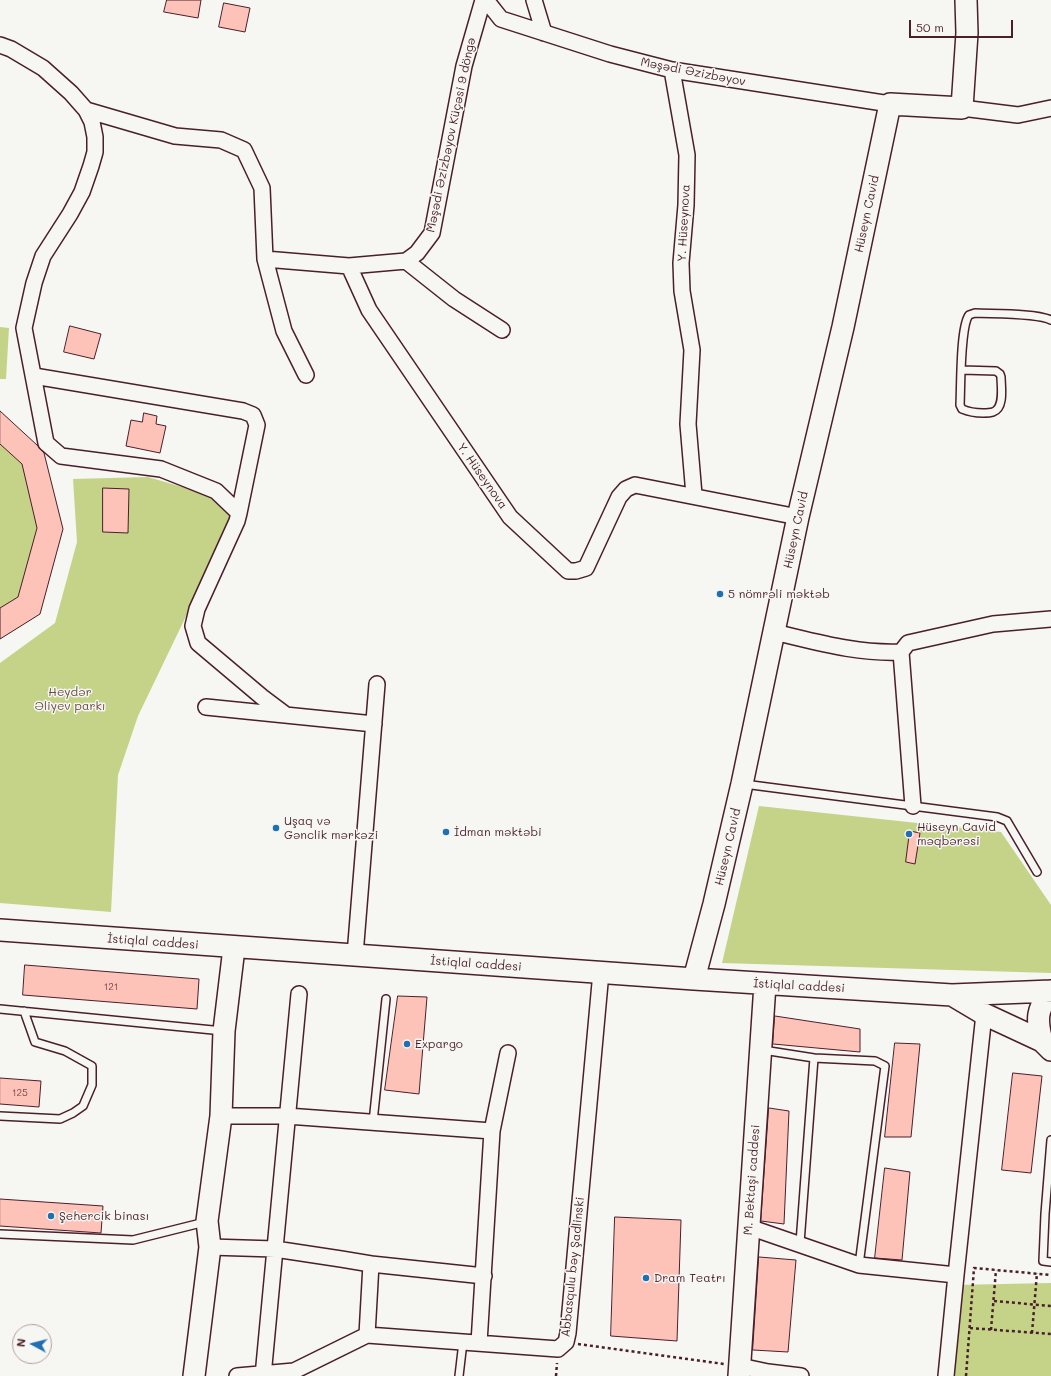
<!DOCTYPE html>
<meta charset="utf-8">
<style>
body{margin:0}
#map{position:relative;width:1051px;height:1376px;overflow:hidden;background:#f6f6f2;font-family:Mali,sans-serif}
canvas{display:block}
.north{position:absolute;left:12px;top:1324px;width:40px;height:40px;box-sizing:border-box;background:#f6f6f2;border:1px solid #b1a0a2;border-radius:50%;rotate:277deg;font-size:11px;font-weight:700;line-height:16px;text-align:center;color:#4a1f2b}
.north::after{content:'';display:block;margin:auto;width:14px;height:18px;background:#1f6fb2;clip-path:polygon(50% 0,100% 100%,50% 72%,0 100%)}
.scale{position:absolute;left:909px;top:20px;width:104px;height:18px;box-sizing:border-box;border:2px solid #4a1f2b;border-top:0;padding-left:5px;font-size:12px;line-height:14px;white-space:nowrap;color:#4a1f2b;-webkit-text-stroke:3px #f6f6f2;paint-order:stroke}
</style>
<div id="map">
<canvas width="1051" height="1376"></canvas>
<div class="north">N</div>
<div class="scale">50 m</div>
</div>
<script>
const g = document.querySelector('canvas').getContext('2d');
g.lineJoin = 'round';
function fill(path, color) {
  g.fillStyle = color;
  g.fill(path, 'evenodd');
}
function stroke(path, color, width, dash) {
  g.strokeStyle = color;
  g.lineWidth = width;
  g.lineCap = dash ? 'butt' : 'round';
  g.setLineDash(dash || []);
  g.stroke(path);
}
function label(font, color, halo, rows, align = 'center') {
  g.font = font + ' Mali,sans-serif';
  g.lineWidth = 3;
  g.setLineDash([]);
  g.textBaseline = 'middle';
  g.strokeStyle = halo;
  g.fillStyle = color;
  for (const [text, x, y, turn = 0] of rows) {
    g.save();
    g.translate(x, y);
    g.rotate((+turn || 0) * Math.PI / 180);
    g.textAlign = isNaN(turn) ? turn : align;
    if (halo) g.strokeText(text, 0, 0);
    g.fillText(text, 0, 0);
    g.restore();
  }
}
const green = new Path2D(`
 M0,327L9,328L6,379H0Z
 M0,411L43,451L63,529L40,614L0,639Z
 M148,477L240,504L138,716L118,775L111,912L0,903V663L55,623L77,542L73,479Z
 M759,806L1001,832L1051,905V973L722,963Z
 M1051,1283V1376H945L955,1285Z`);
const building = new Path2D(`
 M167,0H201L198,18L164,12Z
 M224,3L250,8L245,32L219,27Z
 M70,326L101,334L94,359L64,352Z
 M0,411L37,445L44,453L63,529L40,614L0,639V608L18,597L37,528L22,464L0,444Z
 M144,413L157,416L156,424L166,426L160,453L126,446L131,420L142,422Z
 M103,488L129,489L128,533L103,532Z
 M910,831L920,833L915,864L906,862Z
 M25,965L199,979L197,1009L23,995Z
 M398,996L427,997L419,1094L385,1090Z
 M775,1016L860,1029V1052L773,1044Z
 M895,1043L920,1044L911,1137H885Z
 M1013,1073L1042,1076L1031,1173L1002,1170Z
 M0,1078L41,1081L39,1107L0,1104Z
 M769,1108L789,1111L784,1224L761,1221Z
 M885,1168L910,1172L902,1260L875,1258Z
 M0,1199L103,1206L101,1233L0,1226Z
 M615,1217L681,1220L677,1341L611,1336Z
 M759,1257L796,1260L788,1352L753,1350Z`);
const path = new Path2D(`
 M994,1301L1051,1306
 M970,1328L1051,1334
 M991,1330L996,1270
 M1032,1333L1037,1273
 M578,1344L724,1364
 M556,1376L557,1363
 M966,1376L974,1268L1051,1275`);
const lane = new Path2D(`
 M962,370L996,371L1000,374L1001,377C1001,386 1005,408 993,412C990,413 986,413 983,413C976,413 969,412 962,409L960,405C961,386 960,327 969,315L975,313C993,314 1037,313 1051,320
 M744,784L997,817L1007,821L1037,872
 M0,1009L223,1031
 M763,1050L814,1058L800,1243
 M814,1058L875,1061L885,1066L859,1265
 M0,1116L60,1119L73,1113L83,1106L92,1085V1066L65,1051L35,1042L24,1011
 M373,1122L386,999
 M1051,1140L1045,1214L1043,1261L1051,1262
 M0,1234L133,1240L205,1222
 M459,1376L463,1342`);
const street = new Path2D(`
 M486,0L501,19L610,54L672,70L890,104
 M534,0L544,33
 M0,45L11,49L43,68L71,93L86,110L175,136L221,140L244,150L262,188L265,259L349,266
 M672,70L687,155L686,205L681,263L682,291L692,350L688,424L694,495
 M962,108L1018,115L1051,108
 M86,110L92,122L95,137V152L91,166L82,192L70,214L43,256L34,283L24,328L46,443L61,456L161,469L216,491L239,513L237,521L197,609L193,626L198,643L262,697L286,715
 M265,259L284,331L306,375
 M406,261L349,266L369,310L510,517L568,571H576L586,568L619,497L626,489L635,485L798,517
 M406,261L417,253L432,233L464,66L483,0
 M406,261L454,299L502,330
 M34,376L243,411L253,415L257,425L239,513
 M774,632C817,642 857,654 901,652
 M901,652L908,643L993,624L1051,619
 M901,652L913,806
 M206,707L374,724
 M355,955L377,684
 M221,1116H287L492,1131
 M749,1227L859,1265L956,1275
 M210,1247L275,1249L341,1259L371,1264L367,1335
 M371,1264L484,1276
 M479,1343L492,1131L508,1053
 M740,1366L768,1372L801,1376
 M237,1376L294,1371L367,1335L558,1349L566,1342L568,1333L601,972
 M263,1376L299,994
 M946,1376L956,1275L984,1014`);
const secondary = new Path2D(`
 M0,930L694,979L952,995L1051,991
 M694,979L714,904L742,784L798,517L843,327L890,104L962,108L967,33L966,0
 M952,995L984,1014L1042,1041L1051,1050
 M1042,1041C1036,1019 1037,1010 1050,991
 M194,1376L210,1247L207,1221L221,1116L224,1031L234,948
 M739,1376L765,984`);
const markers = [
 [720,594,4,"#1f6fb2"],
 [276,828,4,"#1f6fb2"],
 [446,832,4,"#1f6fb2"],
 [909,834,4,"#1f6fb2"],
 [407,1044,4,"#1f6fb2"],
 [51,1216,4,"#1f6fb2"],
 [646,1278,4,"#1f6fb2"]
];
const numberNames = [
 ["121",111,987],
 ["125",20,1093]
];
const streetNames = [
 ["Məşədi Əzizbəyov",693,72,11],
 ["Məşədi Əzizbəyov Küçəsi 9 döngə",451,135,-78],
 ["Hüseyn Cavid",867,214,-78],
 ["Y. Hüseynova",684,223,-87],
 ["Y. Hüseynova",482,476,55],
 ["Hüseyn Cavid",796,530,-78],
 ["Hüseyn Cavid",728,847,-77],
 ["İstiqlal caddesi",153,942,4],
 ["İstiqlal caddesi",476,964,4],
 ["İstiqlal caddesi",799,986,3],
 ["M. Bektaşi caddesi",752,1180,-86],
 ["Abbasqulu bəy Şadlinski",573,1267,-84]
];
const poiNames = [
 ["5 nömrəli məktəb",728,594],
 ["Uşaq və",284,821],
 ["Gənclik mərkəzi",284,835],
 ["Hüseyn Cavid",917,827],
 ["məqbərəsi",917,841],
 ["İdman məktəbi",454,832],
 ["Expargo",415,1044],
 ["Şehercik binası",59,1216],
 ["Dram Teatrı",654,1278]
];
const parkNames = [
 ["Heydər",70,692],
 ["Əliyev parkı",70,706]
];
fill(green, '#c4d387');
fill(building, '#fdc2b8');
stroke(building, '#4a1f2b', 1);
stroke(lane, '#4a1f2b', 10);
stroke(street, '#4a1f2b', 18);
stroke(secondary, '#4a1f2b', 24);
stroke(path, '#4a1f2b', 2.5, [3, 3]);
stroke(lane, '#f6f6f2', 7);
stroke(street, '#f6f6f2', 15);
stroke(secondary, '#f6f6f2', 21);
for (const [x, y, r, color] of markers) {
  const dot = new Path2D();
  dot.arc(x, y, r, 0, 2 * Math.PI);
  g.fillStyle = color;
  g.fill(dot);
  stroke(dot, '#f6f6f2', 1.5);
}
label('10px', '#77484e', null, numberNames);
label('12px', '#4a1f2b', '#f6f6f2', streetNames);
label('12px', '#4a1f2b', '#f6f6f2', poiNames, 'left');
label('12px', '#684c42', '#f6f6f2', parkNames);
</script>
